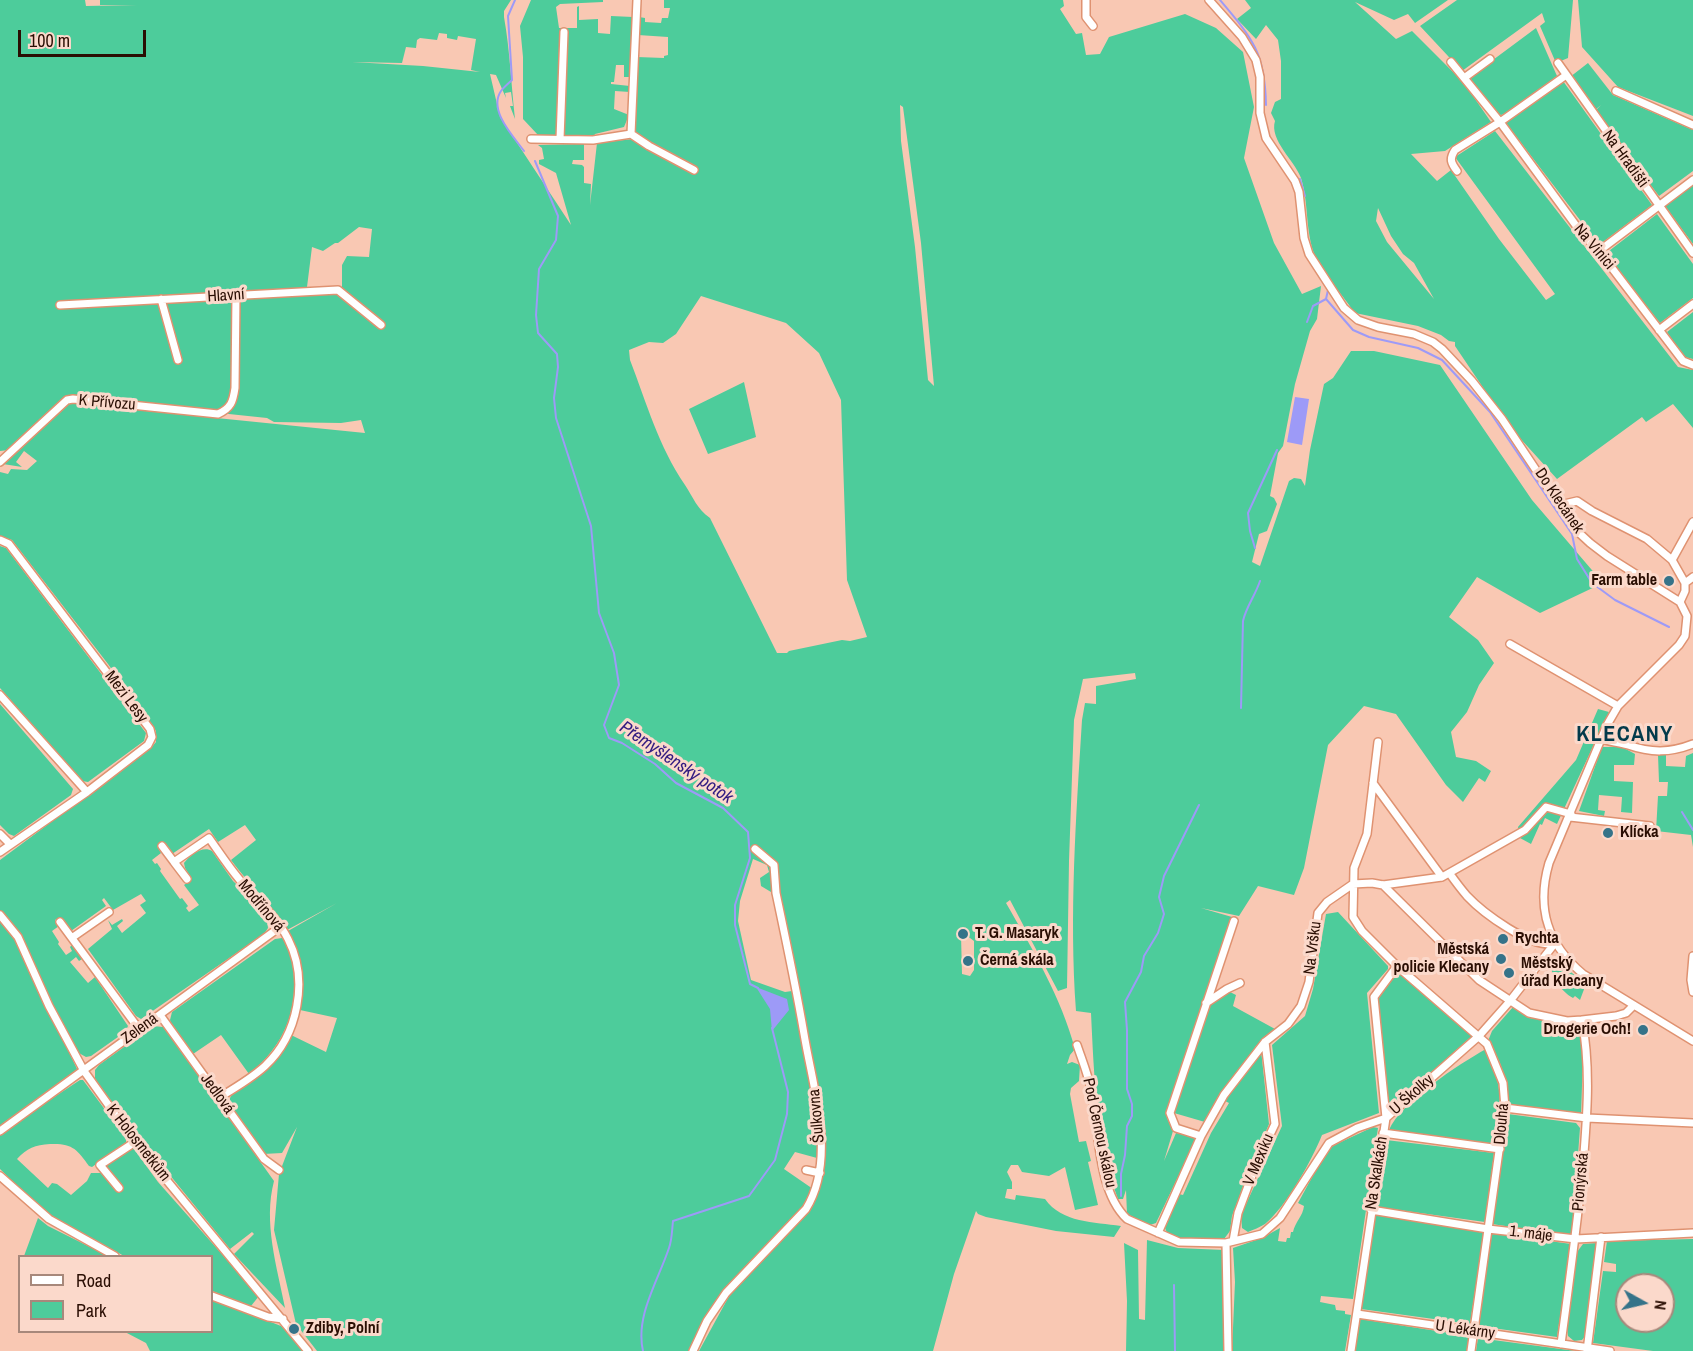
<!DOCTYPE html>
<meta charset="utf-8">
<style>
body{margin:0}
#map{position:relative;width:1693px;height:1351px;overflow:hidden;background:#f9c8b3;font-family:"Archivo Narrow",sans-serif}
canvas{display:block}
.legend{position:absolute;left:18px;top:1255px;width:195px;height:78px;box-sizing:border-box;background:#fbd9cb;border:2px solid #a7887b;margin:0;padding:8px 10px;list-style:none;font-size:18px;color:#2a0e03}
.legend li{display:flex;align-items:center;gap:12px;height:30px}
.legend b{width:30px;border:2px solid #a7887b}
.north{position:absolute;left:1615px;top:1273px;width:60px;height:60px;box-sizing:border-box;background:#fbd9cb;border:2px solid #a7887b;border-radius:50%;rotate:98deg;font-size:16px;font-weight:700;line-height:24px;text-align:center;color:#2a0e03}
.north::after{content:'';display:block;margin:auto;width:21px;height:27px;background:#357389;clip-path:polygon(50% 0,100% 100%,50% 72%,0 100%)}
.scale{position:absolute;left:18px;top:30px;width:128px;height:27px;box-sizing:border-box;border:3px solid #2a0e03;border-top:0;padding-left:8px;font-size:18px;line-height:21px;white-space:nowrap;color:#2a0e03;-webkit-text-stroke:4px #fbd9cb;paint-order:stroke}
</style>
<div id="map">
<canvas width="1693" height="1351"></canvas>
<ul class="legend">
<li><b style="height:8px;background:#fff"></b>Road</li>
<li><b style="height:16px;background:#4dcc9b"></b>Park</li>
</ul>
<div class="north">N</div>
<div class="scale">100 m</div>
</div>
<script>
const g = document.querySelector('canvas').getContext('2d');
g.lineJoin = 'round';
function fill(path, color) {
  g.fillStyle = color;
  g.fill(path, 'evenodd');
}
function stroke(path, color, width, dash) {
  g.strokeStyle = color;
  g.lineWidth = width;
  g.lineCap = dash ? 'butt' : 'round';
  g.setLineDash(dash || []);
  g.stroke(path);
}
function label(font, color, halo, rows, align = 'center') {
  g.font = font + ' "Archivo Narrow",sans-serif';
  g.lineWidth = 6;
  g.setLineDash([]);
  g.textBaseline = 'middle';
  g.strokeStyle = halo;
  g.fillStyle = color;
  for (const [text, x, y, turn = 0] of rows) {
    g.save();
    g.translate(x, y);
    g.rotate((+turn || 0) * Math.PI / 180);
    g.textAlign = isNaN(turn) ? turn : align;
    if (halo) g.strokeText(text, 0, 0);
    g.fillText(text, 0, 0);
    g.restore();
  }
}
const green = new Path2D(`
 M0,0H85L86,6L137,5H100V0H511L504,11V17C510,51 511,84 515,119L510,106H513L511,92L505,93L506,98L496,75L490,74L500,117L571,225L556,173L539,164V160L544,159L542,148L538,145L584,144V160H573L572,164L582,165L584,167V183L591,184L590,205L597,143L633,139L692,173L635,132L637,57L664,58V56L668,55V37L638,35L639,17L645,18V22L661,23L662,18H668L670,8H664V0H1063L1064,6L1060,9L1076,34L1082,33L1086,55L1100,54L1109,37L1185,14L1216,28L1243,52L1254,107L1244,158L1274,243L1302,294L1321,286L1317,319L1310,331L1295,384L1283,446L1278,453L1270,496L1274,498L1277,504L1267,531L1259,534L1252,562L1260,566L1289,481L1294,478L1301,479L1305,486L1310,450L1324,384L1333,378L1351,351H1374L1440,365L1532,500L1603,583L1540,613L1477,577L1449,617L1478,640L1494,663L1479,685L1467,712L1451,732L1456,757L1476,761L1491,771L1485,782L1479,778L1463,802L1446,785L1396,714L1364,706L1328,745L1304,868L1294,895L1258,886L1239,916L1201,908L1232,917L1167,1118L1173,1131L1164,1161L1176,1133L1193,1136L1196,1139L1156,1223L1150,1225L1127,1214L1126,1190L1123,1199H1118C1096,1140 1094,1075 1091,1013L1076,1011C1069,914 1076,817 1082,720L1085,703L1096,704V686L1136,679L1135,673L1083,679L1074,720L1069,861L1067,988L1058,991L1010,900L1006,903C1033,950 1061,997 1075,1049L1070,1055L1067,1064L1072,1062L1080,1065L1079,1081L1071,1088L1070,1094L1079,1142L1086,1141L1091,1161L1088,1162L1098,1205L1075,1210L1065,1167L1049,1176L1022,1172L1018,1165H1011L1007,1172L1012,1182V1189H1007L1005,1198L1015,1200L1016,1195L1045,1199C1062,1223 1094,1222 1121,1226L1114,1237L1056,1231L986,1217L978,1214L976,1211L954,1274L933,1351H699L745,1267L722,1293L690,1351H317L296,1324L274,1230L279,1174L297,1127L282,1153L263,1154L230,1107V1098L233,1093L260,1074L291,1035L326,1052L337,1018L300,1010C304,982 301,956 288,931L337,903L287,930C272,903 249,885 231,860L256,840L245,825L218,842L209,829L172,854L163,842L157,846L161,853L152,860L155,864L157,863L161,869L160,871L180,899L182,898L188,906L186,908L189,912L199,905L184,885L192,879L185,868L184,863C190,855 203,845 212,851L233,881L256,903L267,920L268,928L264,934L141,1019L136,1016L88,949L112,929L108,920L112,925L122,919L123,921L117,926L122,933L146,913L140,905L146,901L141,894L113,910L104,898L102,900L106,906L71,931L60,917L55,920L59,926L52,931L59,942L58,944L66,955L72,951L70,947L72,945L82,959L79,961L76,957L70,962L88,983L95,977L128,1026L125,1032L91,1056L86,1057L77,1052L59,1018L28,949L18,932L0,911V860L151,748L156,742V731L108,664L12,540L0,536V472L8,474L11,469L27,470L37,461L24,451L16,462L22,467L3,464L68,403L365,433L361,420L341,423L274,422L267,418L67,397L9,450L0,451ZM439,33L447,34V38L457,40L458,36L476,39L471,70L480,72L423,66L352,62L402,63L406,47L416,48L417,40L420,38L437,40ZM900,105L903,107L921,243L934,386L928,380L915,247L901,141ZM359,227L372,229L369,257L347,256L342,265V288L373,313L370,322L336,293H309L307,287L312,247L323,251L335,243H338ZM701,296L786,323L819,353L841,400L847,580L867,637L850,641L842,640L789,651L787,653H777L710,518C697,509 693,497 685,485C658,445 647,404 630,360L629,350L649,342L663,343L676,334ZM753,859L767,865L769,872L760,878L761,886L771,892L775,907L791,977L792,991L785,992L751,980L738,921L740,901ZM961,935H966L974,941V970L970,976L962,974ZM795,1152L817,1158L813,1189L784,1169Z
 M531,0H603V2L560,4L556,7L559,28H577V7L579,6V20L598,19V33L610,34L611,16L633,17L630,77H624V65H616L614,82H611V84L630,86V92L615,91L614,109L629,115L624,127L595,134L594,136L538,135L523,119V57L520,26Z
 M1245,0H1448L1415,23L1408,14L1394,20L1355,2L1396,39L1412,31L1464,83L1491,122L1445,151L1411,154L1437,181L1451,170L1499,239L1546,300L1555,294L1455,157L1495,131L1678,367L1693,370V428L1673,404L1646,422L1642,417L1557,479L1509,426L1455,346V342L1449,341L1441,335L1418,326L1355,313C1344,297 1323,273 1315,256C1305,231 1309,203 1301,178C1295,161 1269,140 1275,121L1271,113L1275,102L1281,99V61L1278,40L1266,25L1256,39L1237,19L1251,8ZM1378,208L1391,236L1403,254L1414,263L1434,299L1387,242L1376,221Z
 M1457,0H1573L1568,58L1556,63L1540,26L1545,22L1542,13L1462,71L1420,26Z
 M1578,0H1693V116L1618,87L1582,47Z
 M1536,28L1557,76L1507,113L1501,115L1496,113L1470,81V77Z
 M1588,63L1613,95L1693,130V171L1659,196L1595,111L1601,105L1595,110L1570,77Z
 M1563,81L1652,205L1599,245L1506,123Z
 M1693,185V244L1665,206Z
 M1657,214L1693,264V298L1660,323L1605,254Z
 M1693,312V359L1684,357L1667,332Z
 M744,382L756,437L708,454L689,409Z
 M0,546L6,548L146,733L144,741L88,782L82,781L0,688Z
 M0,704L73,789L71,795L14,836L9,834L0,825Z
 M1598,709L1609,712L1557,824L1545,818L1542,825L1540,824L1531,844L1520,838L1518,827L1576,760Z
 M1602,747H1622L1635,754L1634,765H1614V781L1633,782L1632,813L1621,812L1622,797L1599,795L1598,810L1605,811L1604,816L1579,811Z
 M1693,753V847L1691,835L1656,831L1658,796H1667L1668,782H1659L1658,755H1666V766L1685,767L1686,756Z
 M1338,912L1388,966V969L1367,993L1379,1113L1322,1135C1312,1160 1286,1207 1265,1224C1260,1227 1253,1230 1248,1232L1242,1228L1241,1215L1282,1126L1272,1045L1305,1016L1313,989L1326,914Z
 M0,921L16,941L78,1071L0,1127Z
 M282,938C290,945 292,958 293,968C299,1011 283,1047 249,1074L221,1035L193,1054L171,1024L170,1020L172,1012L275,939Z
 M1553,958L1586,984L1580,1000L1575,996L1573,998C1560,991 1550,974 1550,960Z
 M1398,972L1472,1036L1396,1104L1387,1105L1377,999L1380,993Z
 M1230,992L1236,995L1233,1006L1275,1029L1256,1046L1205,1122L1174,1113L1208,1006Z
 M1513,1007L1529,1018L1578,1023L1583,1055L1581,1116L1509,1106C1508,1082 1501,1060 1488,1041L1492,1031Z
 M153,1026L163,1027L166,1029L274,1181C263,1223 277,1266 285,1308L234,1254L254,1234L252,1232L230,1249L121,1115L95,1079V1070L99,1065Z
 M1486,1049C1504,1088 1501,1103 1496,1145L1389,1130C1401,1102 1459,1064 1486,1049Z
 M1261,1050L1269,1124L1244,1184L1232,1216L1230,1231L1224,1239H1180L1168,1235L1165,1228L1179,1194L1183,1195L1211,1133L1229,1103L1225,1101Z
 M80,1080H83L126,1138V1143L92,1167L89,1166C77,1149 72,1143 50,1144C35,1145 27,1148 17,1159L48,1188L52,1183L57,1184L71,1195L87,1181L91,1173H105L119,1193L123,1190L105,1166L106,1163L131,1145L158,1182L259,1296L251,1306L212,1291V1256H124L43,1211L0,1169V1133Z
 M1508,1114L1576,1123L1580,1128L1572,1236L1492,1224Z
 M1373,1127L1378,1128L1353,1299L1321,1296L1320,1302L1335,1305L1336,1310L1345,1311V1314L1351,1315L1345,1351H1232L1235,1282L1233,1248L1262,1238L1280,1228L1278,1241L1286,1242L1287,1238H1290L1291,1232H1293C1295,1222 1303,1216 1304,1206L1298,1203L1328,1148Z
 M1386,1140L1494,1153L1485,1222L1377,1207Z
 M1375,1215L1484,1231L1470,1324L1361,1309Z
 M38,1218L48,1226L108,1256H24Z
 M1492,1233L1571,1244L1557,1337L1478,1326Z
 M1693,1239V1351H1653L1593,1343L1603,1271L1616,1272V1264L1604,1262L1607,1241ZM1627,1285H1663V1321H1627Z
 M1147,1240L1178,1248L1224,1250L1226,1306L1223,1351H1126L1127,1301L1124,1243L1138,1250L1139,1319L1145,1320Z
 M1597,1243L1587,1334L1582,1340L1574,1341L1568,1336L1567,1329L1577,1252L1583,1244Z
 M212,1299L281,1326L286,1330L304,1351H150L146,1343L125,1332H212Z
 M1360,1319L1469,1336L1467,1351H1355Z
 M1478,1338L1576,1351H1476Z`);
const water = new Path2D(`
 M1295,397L1309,399L1302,445L1287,442Z
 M756,987L787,999L789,1010L772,1031L770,1009Z`);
const stream = new Path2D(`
 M515,0L508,16L512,80C509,83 504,87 501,91C488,110 513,136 524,151
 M1220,0C1253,39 1265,53 1266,105
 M535,161L558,216L556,240L539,269L536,315L538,333L557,354L558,367L554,398L556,418L591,526L599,613L614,653L619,685L604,725L609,738L622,743L655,764L676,783L723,808L748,832L750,858L735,905V925L750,984L758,988
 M1300,179L1305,196
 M1326,299L1353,330L1369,337L1418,348L1442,360L1490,412L1572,534L1577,559L1592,583L1615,600L1669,627
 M1307,322L1313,306L1326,299L1328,290
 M1255,548L1250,531L1248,513L1277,450
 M1241,708L1243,621C1246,607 1255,596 1260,581
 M1682,812L1693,830
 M1121,1196V1174L1125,1155L1127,1126L1132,1116V1104L1127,1089V1030L1125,1002L1141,972L1144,956L1158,933L1164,914L1159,897L1164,876L1199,805
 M1174,1285L1175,1351
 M643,1351C635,1316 658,1281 669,1248C672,1240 672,1230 673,1221L749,1196L775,1160L787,1114L788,1092L772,1028`);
const street = new Path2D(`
 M1086,0V17L1093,26
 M1209,0L1242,37L1256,60L1260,77V113L1266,138L1295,181L1299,192L1304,238L1309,254L1344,308L1358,320L1378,327L1414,334L1433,342L1442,349L1472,381L1502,419L1576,530L1590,543L1607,556L1680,602L1687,616L1685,636L1679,645L1618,706L1607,725L1549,863C1536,908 1547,944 1583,974L1693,1041
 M1451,62L1500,122L1580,231L1599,251L1683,361L1693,365
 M1558,63L1693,253
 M1464,78L1490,59
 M1616,91L1693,125
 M631,134L637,0
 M531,139L593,140L631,134L649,146L694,170
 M560,139L564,32
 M1457,171C1451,163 1449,159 1455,150L1500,122L1565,76
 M1599,251L1693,180
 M161,299L178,360
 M60,305L338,290L381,325
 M1659,330L1693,304
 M0,462L67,400L73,399L218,414C231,408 233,402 235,388L236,295
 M1560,505L1577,501L1592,511L1647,539L1672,560L1685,583V591L1680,602
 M0,540L9,544L150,729L152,737L148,745L87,792L0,852
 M1672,560L1693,522
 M1685,583L1693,577
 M1510,644L1618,706
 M0,695L87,792
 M1601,739C1610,742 1619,742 1628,745C1651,753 1670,753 1693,744
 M1378,742L1367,834L1354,868L1353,917L1362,931L1397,966L1487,1044L1503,1083L1505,1108L1471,1351
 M1373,783L1442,877
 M1570,817L1650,826
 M0,834L10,844
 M162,846L174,862
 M1450,874C1455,881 1461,889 1467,896C1482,912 1532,950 1555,943
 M187,879L174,862L209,838C219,852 228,866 239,879C255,899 276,915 288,939C309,980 298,1035 265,1066C252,1078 235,1088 220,1097
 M1383,885L1479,980L1529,1013L1567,1021L1582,1020L1616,1016L1626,1013L1633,1006
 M0,915L18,937L49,1006L84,1071L135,1142L308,1351
 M60,922L139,1029
 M73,937L109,912
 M1693,956L1691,980L1693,992
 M1206,1003L1227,989L1240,983
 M160,1015L264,1159L279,1170
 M1077,1045C1082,1060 1088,1074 1091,1090C1099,1128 1097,1191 1127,1219L1179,1242L1226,1243L1262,1234L1280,1218L1329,1143L1357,1128L1386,1118L1479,1036L1510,1001L1555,943
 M1505,1108L1587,1118L1693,1123
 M0,1131L280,927
 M1383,1133L1500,1149
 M1201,1136L1176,1128L1170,1113L1234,921
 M806,1170L820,1173
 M0,1176L49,1219L115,1256
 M119,1188L100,1165L135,1142
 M1371,1210L1488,1229L1576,1239L1693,1233
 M1158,1233L1201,1136L1224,1095L1265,1042L1288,1024L1301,1006L1309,982L1318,913L1327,902L1353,884L1372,883L1383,885L1442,877L1525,830L1546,807L1571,814
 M1233,1241L1238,1213L1257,1162L1275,1124L1265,1042
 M1226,1243L1228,1351
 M212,1296L268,1317L283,1319
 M1357,1314L1610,1351
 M1561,1344C1569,1285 1577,1226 1583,1166C1587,1117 1591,1068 1582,1020
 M693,1351L707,1321L726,1293L806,1209C837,1158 813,1089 804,1034C796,987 786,940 776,893L774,865L755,849
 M1351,1351L1386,1118L1374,997L1397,966
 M1587,1351L1601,1237`);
const markers = [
 [1669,581,6,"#357389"],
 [1608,833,6,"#357389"],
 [963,934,6,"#357389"],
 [1503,939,6,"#357389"],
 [1501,959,6,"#357389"],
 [968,961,6,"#357389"],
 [1509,973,6,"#357389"],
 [1643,1030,6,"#357389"],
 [294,1329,6,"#357389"]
];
const streetNames = [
 ["Na Hradišti",1625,159,54],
 ["Na Vinici",1594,247,50],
 ["Hlavní",226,296,-4],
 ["K Přívozu",107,403,5],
 ["Do Klecánek",1559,501,56],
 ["Mezi Lesy",126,697,53],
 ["Modřínová",261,906,50],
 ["Na Vršku",1313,948,-83],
 ["Zelená",140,1029,-36],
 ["Jedlová",217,1094,54],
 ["U Školky",1412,1095,-41],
 ["Šulkovna",817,1116,-95],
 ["Dlouhá",1502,1124,-85],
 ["Pod Černou skálou",1099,1133,78],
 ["K Holosmetkům",138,1143,52],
 ["V Mexiku",1259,1160,-67],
 ["Na Skalkách",1377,1173,-81],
 ["Pionýrská",1581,1182,-85],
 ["1. máje",1531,1234,7],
 ["U Lékárny",1465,1330,8]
];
const poiNames = [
 ["Farm table",1657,581,"right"],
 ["Klícka",1620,833],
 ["T. G. Masaryk",975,934],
 ["Rychta",1515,939],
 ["Městská",1489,950,"right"],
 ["policie Klecany",1489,968,"right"],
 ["Černá skála",980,961],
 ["Městský",1521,964],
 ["úřad Klecany",1521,982],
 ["Drogerie Och!",1631,1030,"right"],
 ["Zdiby, Polní",306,1329]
];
const waterNames = [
 ["Přemyšlenský potok",676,763,34]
];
const districtNames = [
 ["KLECANY",1625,735]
];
fill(green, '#4dcc9b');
fill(water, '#9d9af7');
stroke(stream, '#9d9af7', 2);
stroke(street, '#df9271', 10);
stroke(street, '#fff', 7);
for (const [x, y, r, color] of markers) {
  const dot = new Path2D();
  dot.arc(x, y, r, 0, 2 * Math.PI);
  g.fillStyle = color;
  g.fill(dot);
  stroke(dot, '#fbd9cb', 2);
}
label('16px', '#2a0e03', '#fbd9cb', streetNames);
label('bold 16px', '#2a0e03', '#fbd9cb', poiNames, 'left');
label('italic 18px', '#321b81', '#fbd9cb', waterNames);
g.letterSpacing = '1.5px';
label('bold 22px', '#023a4b', '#fbd9cb', districtNames);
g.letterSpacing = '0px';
</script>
